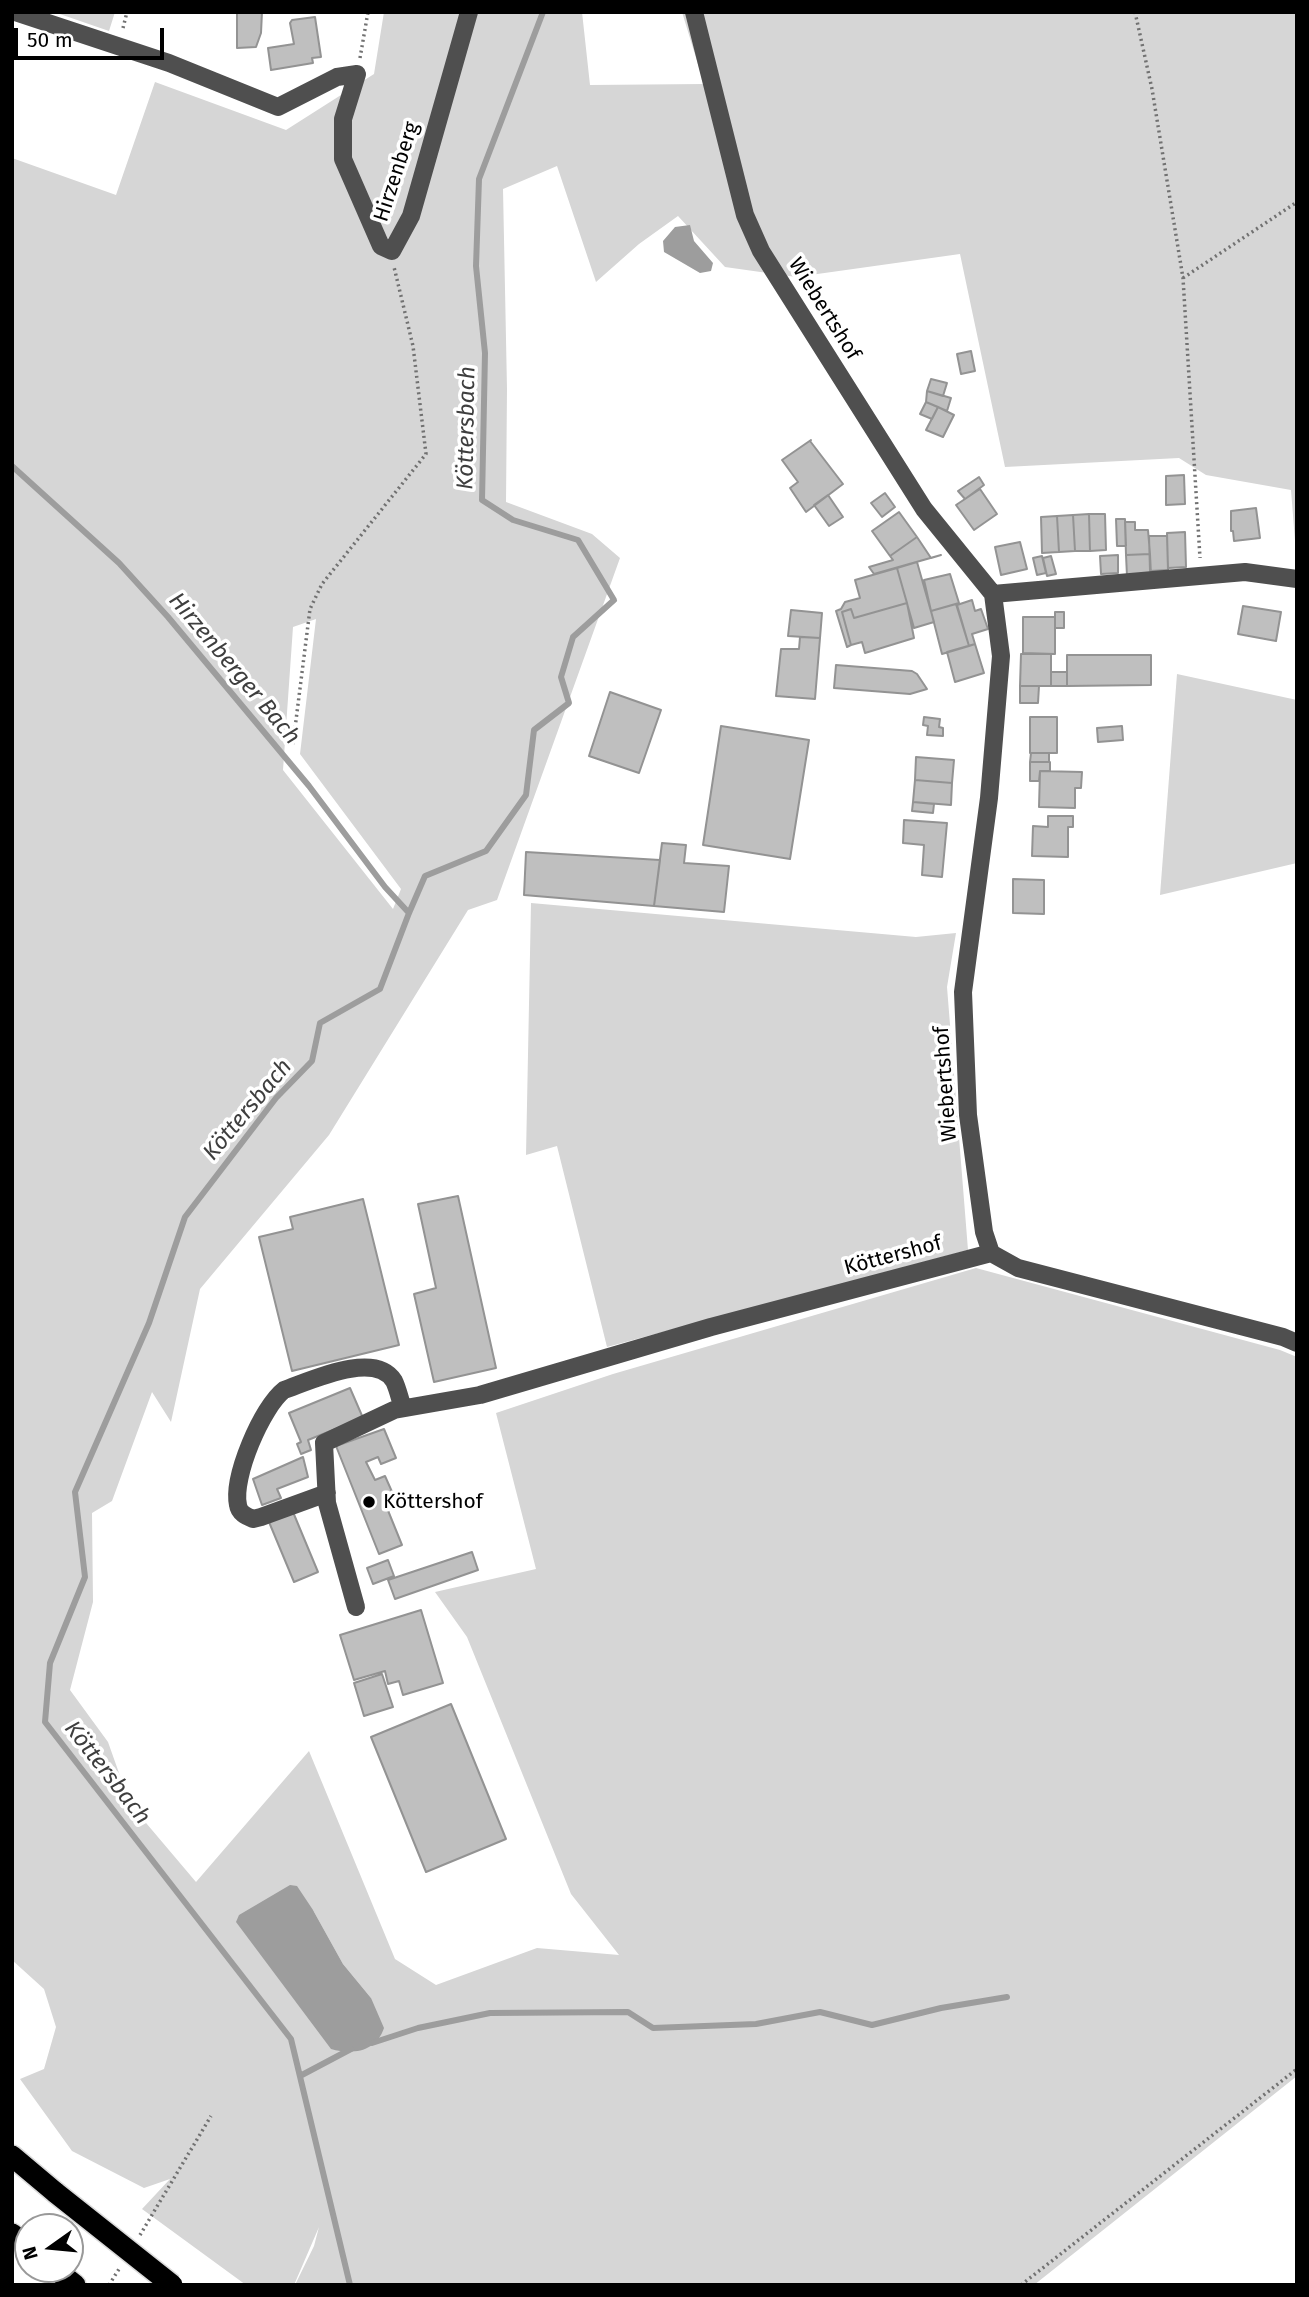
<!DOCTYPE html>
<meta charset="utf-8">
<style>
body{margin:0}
#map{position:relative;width:1309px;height:2297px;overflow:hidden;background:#fff;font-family:"Fira Sans",sans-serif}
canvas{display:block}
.frame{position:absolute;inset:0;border:14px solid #000;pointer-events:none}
.north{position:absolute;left:14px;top:2213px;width:70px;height:70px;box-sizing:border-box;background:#fff;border:2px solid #999;border-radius:50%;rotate:255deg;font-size:19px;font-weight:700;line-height:28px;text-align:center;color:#000}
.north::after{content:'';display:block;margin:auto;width:24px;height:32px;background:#000;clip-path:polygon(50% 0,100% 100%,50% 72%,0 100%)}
.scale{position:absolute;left:14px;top:28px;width:150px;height:32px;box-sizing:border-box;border:4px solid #000;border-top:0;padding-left:9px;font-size:21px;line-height:24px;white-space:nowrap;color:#000;-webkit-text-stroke:5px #fff;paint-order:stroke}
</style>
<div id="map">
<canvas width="1309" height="2297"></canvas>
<div class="frame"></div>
<div class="north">N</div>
<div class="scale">50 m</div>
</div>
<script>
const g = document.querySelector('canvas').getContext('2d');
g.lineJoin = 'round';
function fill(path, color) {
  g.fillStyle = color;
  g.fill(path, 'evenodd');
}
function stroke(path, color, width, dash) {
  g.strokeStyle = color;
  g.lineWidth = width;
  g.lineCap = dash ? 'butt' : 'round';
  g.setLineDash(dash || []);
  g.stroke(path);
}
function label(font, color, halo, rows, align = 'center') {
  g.font = font + ' "Fira Sans",sans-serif';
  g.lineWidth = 7;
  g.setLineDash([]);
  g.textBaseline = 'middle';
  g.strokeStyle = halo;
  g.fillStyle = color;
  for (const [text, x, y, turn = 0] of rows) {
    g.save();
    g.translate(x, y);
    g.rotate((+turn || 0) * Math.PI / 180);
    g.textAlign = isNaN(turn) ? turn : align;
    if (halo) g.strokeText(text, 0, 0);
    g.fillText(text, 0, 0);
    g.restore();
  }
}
const green = new Path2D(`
 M54,12H115L109,31Z
 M384,12H582L590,85L704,84L682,12H1297V566L1291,490L1206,475L1179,458L1005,467L960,254L796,277L725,267L678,216L639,244L596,282L557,166L503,189L507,389L506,502L592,534L620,558L497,900L468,910L329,1135L200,1289L171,1422L152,1392L112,1501L92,1513L93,1602L70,1690L108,1742L130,1804L196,1882L309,1751L395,1959L436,1985L537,1948L619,1955L571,1894L467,1637L435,1592L536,1569L496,1413L613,1374L976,1268L1280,1350L1297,1357V2076L1034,2285H295L314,2246L319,2227L294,2285H246L142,2209L170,2179L144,2188L72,2151L20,2079L44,2069L56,2027L44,1989L12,1960V158L116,195L155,82L286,130L374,74ZM316,619L300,754L401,889L393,909L283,770L293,627ZM313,1910L343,1964L371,1998L347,2053Z
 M1177,674L1297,700V863L1160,895Z
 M531,903L916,937L956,933L947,987L968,1250L607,1347L557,1146L526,1155Z`);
const water = new Path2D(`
 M690,225L694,241L713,263L711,271L700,273L664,252L663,241L675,227Z
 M290,1885L297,1886L313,1910L343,1964L371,1998L384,2028C376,2052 353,2055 331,2049L236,1922L239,1915Z`);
const stream = new Path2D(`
 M12,466L119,563L168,617L309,786L385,887L409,913
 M372,2043L418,2028L490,2013L628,2012L653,2028L756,2024L820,2012L872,2025L941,2008L1007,1997
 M300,2076L351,2049
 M350,2285L291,2039L45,1722L50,1663L85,1577L75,1492L149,1323L185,1217L276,1098L312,1061L320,1023L380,989L409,913L425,876L486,851L526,795L534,730L569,703L561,677L573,637L614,600L578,540L513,520L482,500L485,353L476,266L479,179L543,12`);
const building = new Path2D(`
 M237,12H262L261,33L256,47L237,48Z
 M315,17L321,57L312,58L313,63L271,70L268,48L294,44L290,23L292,20Z
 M971,351L975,371L961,374L957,354Z
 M931,379L947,383L943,396L927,391Z
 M927,391L951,398L947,411L926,402Z
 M926,402L938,407L932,419L920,414Z
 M938,407L954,415L943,437L926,430Z
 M811,440L810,441L843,484L806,512L790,488L798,482L782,460Z
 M1184,475L1185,504L1166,505V476Z
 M979,477L984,485L965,499L958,491Z
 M980,489L997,514L974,530L956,505Z
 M885,493L895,507L882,517L871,503Z
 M828,495L843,517L829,526L814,505Z
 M1256,508L1260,538L1234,541L1233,531H1231V511Z
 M899,512L917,537L890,556L872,531Z
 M1089,514H1105L1106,550L1090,551Z
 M1089,514L1090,551H1075L1073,515Z
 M1073,515L1075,551L1059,552L1057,516Z
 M1057,516L1059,552L1042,553L1041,517Z
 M1116,519H1125L1126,546H1117Z
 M1125,522H1135V530H1148L1150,554L1126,555Z
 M1185,532L1186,567L1168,568L1167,533Z
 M1149,536H1167L1168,570L1150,571Z
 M917,537L931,558L941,555L874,574L869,567L893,560L890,556Z
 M1020,542L1027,569L1001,575L995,547Z
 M1150,554L1151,575L1127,576L1126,555Z
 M1118,555V573L1101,574L1100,556Z
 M1042,556L1046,573L1037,575L1033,558Z
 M1051,556L1056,574L1047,576L1043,558Z
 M917,562L934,622L914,628L897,568Z
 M897,568L907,603L854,618L851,609L842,612L851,645L847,647L836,611L841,609L845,602L860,598L855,580Z
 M950,574L959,603L931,611L924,580Z
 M972,600L975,611L981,609L988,629L972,634L975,644L969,646L957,605Z
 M907,603L914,638L865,653L862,642L851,645L842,612L851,609L854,618Z
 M956,604L969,646L942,654L931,611Z
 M1243,606L1281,612L1276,641L1238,634Z
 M791,610L822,613L820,638L788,636Z
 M1055,612H1064V628H1055Z
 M1023,617H1055V654L1023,653Z
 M800,637L820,638L815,699L776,696L781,649H799Z
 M975,644L984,673L955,682L947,652Z
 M1021,654H1051V686H1020Z
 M1067,655H1151V685L1067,686Z
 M836,665L912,671L917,674L927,689L910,694L834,688Z
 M1051,672H1067V686H1051Z
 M1020,686H1039L1038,703H1020Z
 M610,692L661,710L639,773L589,756Z
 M924,717L940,719L939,727L943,728V736L927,735L928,726L923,725Z
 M1030,717H1057V753H1030Z
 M721,726L809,740L790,859L703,845Z
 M1122,726L1123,740L1098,742L1097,728Z
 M1031,753H1049V762H1030Z
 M916,757L954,760L952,783L915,780Z
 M1030,762H1050V771H1040L1039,781H1030Z
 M1040,771L1082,772L1081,788H1075V808L1039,807Z
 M915,780L952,783L951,805L913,802Z
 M913,802L934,804L933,813L912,811Z
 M1048,816H1073V827H1068V857L1032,856L1033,826L1048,827Z
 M904,820L947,823L942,877L922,875L924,845L903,843Z
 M662,843L686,845L684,863L729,866L724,912L654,906Z
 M526,852L660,860L654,906L524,895Z
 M1013,879L1044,880V914L1013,913Z
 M458,1196L496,1368L434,1382L414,1294L436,1288L418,1204Z
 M363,1199L399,1345L292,1371L259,1237L293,1229L290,1217Z
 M350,1388L363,1418L308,1440L311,1450L301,1454L297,1444L301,1442L289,1413Z
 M384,1429L396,1458L381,1464L378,1457L366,1462L375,1480L385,1476L397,1503L387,1508L402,1545L379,1554L336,1446Z
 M303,1457L308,1477L277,1489L281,1498L262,1505L253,1479Z
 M293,1512L318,1572L294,1582L269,1522Z
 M472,1552L478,1570L395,1599L388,1580Z
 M388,1560L394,1576L373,1584L367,1568Z
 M421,1610L443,1683L403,1695L399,1681L388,1684L385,1671L354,1680L340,1635Z
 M382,1674L393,1707L364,1716L354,1683Z
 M451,1704L506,1839L426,1872L371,1737Z`);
const path = new Path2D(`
 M1135,12L1152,89L1183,278L1200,558
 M123,28L127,12
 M360,58L368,12
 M1183,278L1297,202
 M293,744L310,609L322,584L426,454L413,346L394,267
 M140,2235L211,2116
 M109,2285L119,2269
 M1021,2285L1297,2069`);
const minor = new Path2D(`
 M15,12L169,63L278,107L337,77L357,74L343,119V159L381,246L392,251L411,216L469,12
 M694,12L745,215L761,251L924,509L993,594L1001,656L989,798L963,992L968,1115L984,1232L991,1253L1018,1268L1283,1337L1297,1343
 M993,594L1245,572L1297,579
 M327,1493L261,1517L253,1519C246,1516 239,1513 238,1505C232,1477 262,1407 284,1390C310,1381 375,1350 394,1381C398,1389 400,1400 403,1408
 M356,1607L327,1503L324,1443L394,1410L480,1395L711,1327L991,1253`);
const highway = new Path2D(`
 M12,2156L56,2193
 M12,2234L28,2247
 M55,2269L75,2285`);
const highwayBridge = new Path2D(`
 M56,2193L172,2285`);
const markers = [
 [369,1502,7,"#000"]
];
const streetNames = [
 ["Hirzenberg",397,172,-72],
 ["Wiebertshof",824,309,58],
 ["Wiebertshof",946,1084,-94],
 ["Köttershof",893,1256,-15]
];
const poiNames = [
 ["Köttershof",383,1502]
];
const waterNames = [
 ["Köttersbach",467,428,-89],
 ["Hirzenberger Bach",234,669,50],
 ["Köttersbach",248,1110,-50],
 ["Köttersbach",107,1773,52]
];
fill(green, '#d6d6d6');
fill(water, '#9d9d9d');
stroke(stream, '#9d9d9d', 6);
fill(building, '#bfbfbf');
stroke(building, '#939393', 2);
stroke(highway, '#dbdbdb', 24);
stroke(path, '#717171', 3.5, [2, 3.5]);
stroke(minor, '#4f4f4f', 18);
stroke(highway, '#000', 21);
stroke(highwayBridge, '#dbdbdb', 24, []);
stroke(highwayBridge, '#000', 21);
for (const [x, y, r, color] of markers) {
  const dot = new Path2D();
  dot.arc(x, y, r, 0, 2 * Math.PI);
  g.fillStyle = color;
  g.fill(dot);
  stroke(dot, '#fff', 2.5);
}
label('21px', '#000', '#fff', streetNames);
label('21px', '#000', '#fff', poiNames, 'left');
label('italic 23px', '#3e3e3e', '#fff', waterNames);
</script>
